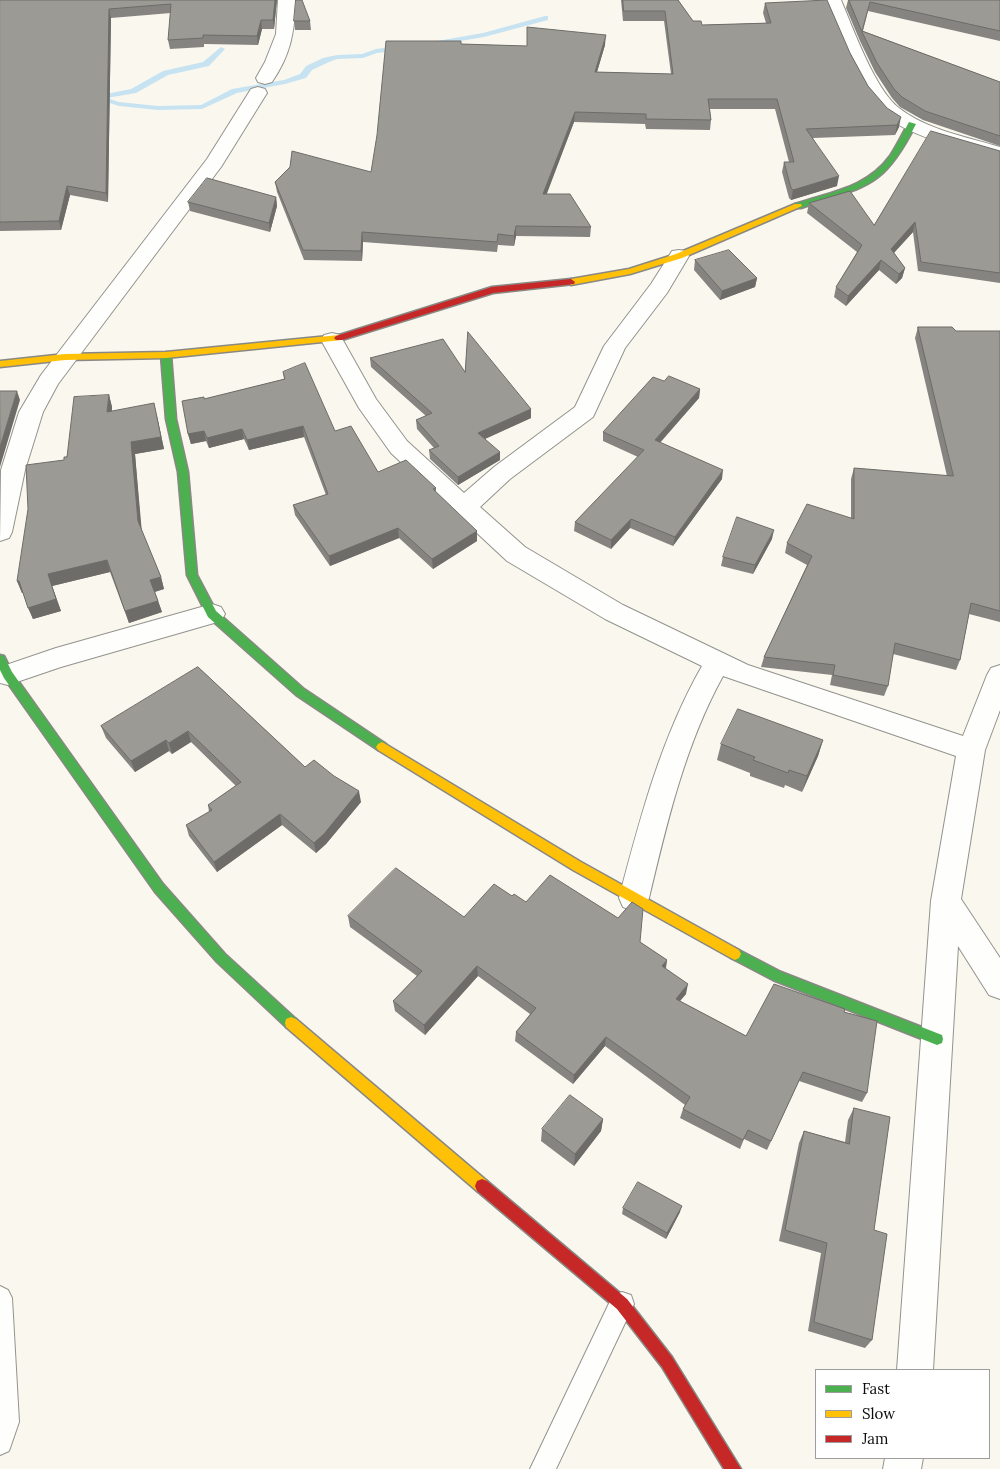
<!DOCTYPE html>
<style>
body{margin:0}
#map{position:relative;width:1000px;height:1469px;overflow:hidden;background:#faf8ee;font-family:Lora,serif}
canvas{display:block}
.legend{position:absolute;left:815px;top:1369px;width:175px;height:90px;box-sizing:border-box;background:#fff;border:1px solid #9d9d9d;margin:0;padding:6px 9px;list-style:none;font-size:15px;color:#0b0b0b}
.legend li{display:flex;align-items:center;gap:10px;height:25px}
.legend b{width:25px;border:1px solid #9d9d9d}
</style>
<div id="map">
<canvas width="1000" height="1469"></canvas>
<ul class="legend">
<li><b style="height:6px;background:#4caf50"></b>Fast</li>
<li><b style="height:6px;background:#ffc107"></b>Slow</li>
<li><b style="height:6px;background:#c62828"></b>Jam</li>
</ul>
</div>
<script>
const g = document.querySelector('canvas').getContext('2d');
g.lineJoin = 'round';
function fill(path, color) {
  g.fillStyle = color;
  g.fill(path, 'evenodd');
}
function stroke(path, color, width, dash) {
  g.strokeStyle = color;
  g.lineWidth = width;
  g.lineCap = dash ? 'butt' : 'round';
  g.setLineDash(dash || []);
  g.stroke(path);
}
const stream = new Path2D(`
 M545,16H548V20L484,37L437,45L433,43L437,41L483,33Z
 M399,46L403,48L402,50L377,53L363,58L337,59L329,62L312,70L306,78L285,84L237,93L202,109L158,110L119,106L93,98L101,95L131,89L163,71L203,62L221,47L225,49L209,66L168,75L136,93L107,98L119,102L158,106L201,105L232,89L284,80L300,74L306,66L323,58L337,55L362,54L376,49Z`);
const lane = new Path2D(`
 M0,1286L8,1290L12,1298L19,1422L9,1451L0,1455Z
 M622,1292L631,1295L634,1304L556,1469H530L613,1295Z`);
const street = new Path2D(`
 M278,0H296C294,33 291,54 272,82L265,84L258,82L256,78L265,62L276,34Z
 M823,0H841C853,28 875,90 899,108C927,130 967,137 1000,147V159C965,150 915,138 886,117C860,97 836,31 823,0Z
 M258,87L265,89L267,93L221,167L58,384L43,412L25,470L12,532L9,538L0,541L1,470L19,412L41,375L207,159L251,89Z
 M679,250L686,251L689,256L667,293L625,348L593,417L510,479L480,507L525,547L623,605L748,665L963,736L987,675L991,668L1000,665V710L985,750L961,899L1000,958V999L989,995L958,946L933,1370H897L931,901L956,756L723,676C685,745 667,822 649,898L645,907L634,911L623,907L619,898C640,818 661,738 702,666L605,619L507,561L391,453L359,408L321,340L324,335L332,333L340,335L376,399L407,441L464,493L494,467L575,407L604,346L651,284L672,251Z
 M212,604L221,607L225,614L221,621L61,667L8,685L0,683V667L56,648Z
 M885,1458H923L921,1469H883Z`);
const fast = new Path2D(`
 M909,122L916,124C882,191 866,185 801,208H795V204C830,192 867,188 890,156C897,145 903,133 909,122Z
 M166,352L171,355L176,419L188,472L197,575L216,611L304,689L386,744L388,747L386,750H378L296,695L208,617L187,575L178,472L166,419L161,355Z
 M0,655L4,656L12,672L163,884L225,954L296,1019L297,1023L296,1027L291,1029L286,1027L217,962L155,892L4,678L0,670Z
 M735,948L781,972L942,1035L943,1039L942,1043L937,1045L773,980L731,958L729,954L731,950Z`);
const slow = new Path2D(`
 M795,204H801L802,206L682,258L630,274L571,285L567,282L571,279L629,269L676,254Z
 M339,335L342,336V340L166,358L65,360L0,367V361L65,354L166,352Z
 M382,742L581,862L739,950L741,954L739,958L735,960L731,958L573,870L378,750L376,747L378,744Z
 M291,1017L296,1019L487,1181L489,1186L487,1191L482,1193L477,1191L286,1027L285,1023L286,1019Z`);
const jam = new Path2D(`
 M571,279L575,282L574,284L493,293L342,340H336L334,338L336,336L492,287Z
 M482,1179L487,1181L627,1299L672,1357L741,1469H724L662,1367L617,1309L477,1191L475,1186L477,1181Z`);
const wall = new Path2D(`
 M0,0H277L274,29H262L258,45L204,44V47L170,49L168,40L171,13L111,18L108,202L70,195L61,230L0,231Z
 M621,0H678L693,21L702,25L766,23L763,13L765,3L850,53L868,86L899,127L895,135L813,138L837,186L791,200L789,198L782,172L784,162H789L775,109H710L711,120L710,130L646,129L645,124L574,122L546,194L591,227L590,237L516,236L514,246L498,245L497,252L363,242L362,261L304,260L277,192L275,182L371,172L461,44L527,46L605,45L597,72L671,74L664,21H623Z
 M848,0H1000V41L868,11L863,31L1000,82V146L923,120L900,107L892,98L875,72L860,41L846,8Z
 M294,21H310L311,30H295Z
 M1000,151V283L918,271L913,232L894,253L905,268L902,278L896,284L879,270L846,306L834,297L836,287L857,252L807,213L809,203L874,225Z
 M276,197L277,206L270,232L190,211L188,202Z
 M695,260L757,278L755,287L720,300L694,270Z
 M918,327L956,331H1000V622L969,614L960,660L956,670L893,654L888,686L884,696L830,685L832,675L761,667L764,657L807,565L785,553L787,543L851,518V479L854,468L947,476L915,338Z
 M370,358L465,372L531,409V418L485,439L500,460L458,485L430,459L429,450L434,448L417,429L416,420L426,416L371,367Z
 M283,372L335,431L378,472L436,488V492L477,541L433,569L399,538L330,566L295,515L293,505L326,495L304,437L249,450L244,439L209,448L206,441L191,444L188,434L205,399L284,379Z
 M664,381L700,389L699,398L660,443L722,479L673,546L630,528L611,549L574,531L575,522L638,457L603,441V432Z
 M109,395L112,407V411L157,416L164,449L135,454L141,529L161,577L164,589L155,592L162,612L129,623L110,572L52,586L61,611L33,619L23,593H22L17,581L64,460Z
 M772,539L753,574L721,566L723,557Z
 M198,667L305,767L361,802L326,844L316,853L282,825L217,872L189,836L186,825L209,812L208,805L236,786L191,742L172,754L169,751L135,772L106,738L101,726Z
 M823,740L818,756L802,792L785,785L784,788L750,776V773L717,760L721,744Z
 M512,896L526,902L640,942L667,960L666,969L686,994L680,1001L746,1036L844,1012L867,1093L862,1102L799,1081L767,1150L744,1139L740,1149L680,1118L683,1109L685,1105L605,1046L573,1084L515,1041L516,1032L530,1014L478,976L425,1035L395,1011L393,1001L417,976L350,927L348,916L464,917Z
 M854,1108L874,1230L872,1340L865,1348L808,1331L821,1253L779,1241L799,1143L804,1131L845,1142L848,1120Z
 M603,1119L601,1131L574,1166L541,1141L542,1129Z
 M623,1208L680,1212L666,1239L622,1214Z`);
const shadedWall = new Path2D(`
 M275,0H277L274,29L273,20Z
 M109,9L111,18L108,202L106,193Z
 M261,20L262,29L258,45L257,36Z
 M606,35L605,45L594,82L595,72Z
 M575,112L574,122L543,204V194Z
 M901,117L899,127L895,135L897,125Z
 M839,176L837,186L791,200L793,190Z
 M67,186L70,195L61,230L59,221Z
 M276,197L277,206L270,232L269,223Z
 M915,222L913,232L889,258L891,249Z
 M516,226V236L514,246V236Z
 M362,232L363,242L362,261L361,251Z
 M881,260L879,270L846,306L848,296Z
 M905,268L902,278L896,284L899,274Z
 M757,278L755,287L720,300L722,291Z
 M700,389L699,398L654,449L655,440Z
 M17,391L20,400L0,467V447Z
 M109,395L112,407L110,424L107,412Z
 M154,403L164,449L135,454L142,533L138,521L131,442Z
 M531,409V418L478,442V433Z
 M303,426L304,437L249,450L247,440Z
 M242,429L244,439L209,448L207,438Z
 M204,431L206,441L191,444L188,434Z
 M500,452V460L458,485V477Z
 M723,470L722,479L673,546L675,537Z
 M631,519L630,528L611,549V540Z
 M398,528L399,538L330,566L329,556Z
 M774,530L772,539L753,574L755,565Z
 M477,531V541L433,569L432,559Z
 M107,560L110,572L52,586L61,611L33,619L28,608L48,574Z
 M161,577L164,589L154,592L150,580Z
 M17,581H19L24,592L22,593Z
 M158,601L162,612L129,623L125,611Z
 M188,731L191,742L172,754L169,743Z
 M166,740L169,751L135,772L131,761Z
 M823,740L818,756L802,792L807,776Z
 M359,791L361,802L326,844L316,853L314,843Z
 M280,814L282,825L217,872L214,862Z
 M667,960L665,970L662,966Z
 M477,966L478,976L425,1035L424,1025Z
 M688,984L686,994L673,1009L676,999Z
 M606,1037L605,1046L573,1084L574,1075Z
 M603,1119L601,1131L574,1166L575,1154Z
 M682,1206L680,1212L666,1239L667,1233Z`);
const building = new Path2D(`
 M0,0H275L273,20H261L257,36L203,35V38L168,40L171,4L109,9L106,193L67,186L59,221L0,222Z
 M296,0H302L310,21H294Z
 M623,0H678L693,21H701L702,25L771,23L765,3L827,0L850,53L868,86L887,108L901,117L897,125L806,129L839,176L793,190L791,188L784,162H794L777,99H708L711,120L646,119V114L575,112L543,194H570L591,227L516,226L514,236L498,234L497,242L362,232L361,251L303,250L275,182L290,167L292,151L371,172L377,135L386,41H461V44L527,46V27L606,35L595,72L673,74L665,11H624Z
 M849,0H1000V31L870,2L862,31L1000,82V136L925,111L902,97L894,89L877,63L862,32Z
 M931,131L1000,151V273L921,262L915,222L891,249L905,268L899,274L881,260L848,296L836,287L862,245L809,203L850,191L874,225Z
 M207,178L276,197L269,223L188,202Z
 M729,250L757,278L722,291L695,260Z
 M918,327H952L956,331H1000V611L971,603L960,660L895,643L888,686L833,675L835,665L764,657L812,556L787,543L807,504L854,519V468L953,476Z
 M468,332L531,409L478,433L500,452L458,477L429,450L439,446L416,420L432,413L370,358L443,339L465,372Z
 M305,363L335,431L351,426L378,472L406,460L436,488L433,489L477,531L432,559L398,528L329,556L293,505L328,494L303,426L247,440L242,429L207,438L204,431L188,434L182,401L204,397V399L285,379L283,372Z
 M669,376L700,389L655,440L723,470L675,537L631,519L611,540L575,522L644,450L603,432L653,377L664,381Z
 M0,391H17L0,447Z
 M109,395L107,412L154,403L161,437L131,442L138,521L161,577L150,580L158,601L125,611L107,560L48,574L56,599L28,608L19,581H17L28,509L26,465L64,460V457H67L74,397Z
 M737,517L774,530L755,565L723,557Z
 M198,667L305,767L314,760L334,776L359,791L324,834L314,843L280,814L214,862L186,825L212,810L208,805L241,782L188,731L169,743L166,740L131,761L101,726Z
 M738,709L823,740L807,776L789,770L788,773L753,760L755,757L721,744Z
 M396,868L464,917L494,884L512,896L514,894L526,902L550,875L618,918L632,902L643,909L640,942L667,960L662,966L688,984L676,999L746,1036L774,984L845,1009L844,1012L877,1021L867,1093L803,1072L771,1141L748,1130L743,1140L683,1109L690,1097L606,1037L574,1075L516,1032L536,1008L477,966L424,1025L393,1001L422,971L348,916Z
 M570,1095L603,1119L575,1154L542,1129Z
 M854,1108L890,1117L874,1230L887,1234L872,1340L814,1322L827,1243L785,1230L804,1131L849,1144Z
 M638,1182L682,1206L667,1233L623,1208Z`);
fill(stream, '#c7e3f2');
stroke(lane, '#93928d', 2);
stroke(street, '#93928d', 2);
stroke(fast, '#898884', 3);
stroke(slow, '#898884', 3);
stroke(jam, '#898884', 3);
fill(lane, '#fefefc');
fill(street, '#fefefc');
fill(fast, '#4caf50');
fill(slow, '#ffc107');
fill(jam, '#c62828');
fill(wall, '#868480');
fill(shadedWall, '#6d6c68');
fill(building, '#9c9a95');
stroke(building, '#6d6c68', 1);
</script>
